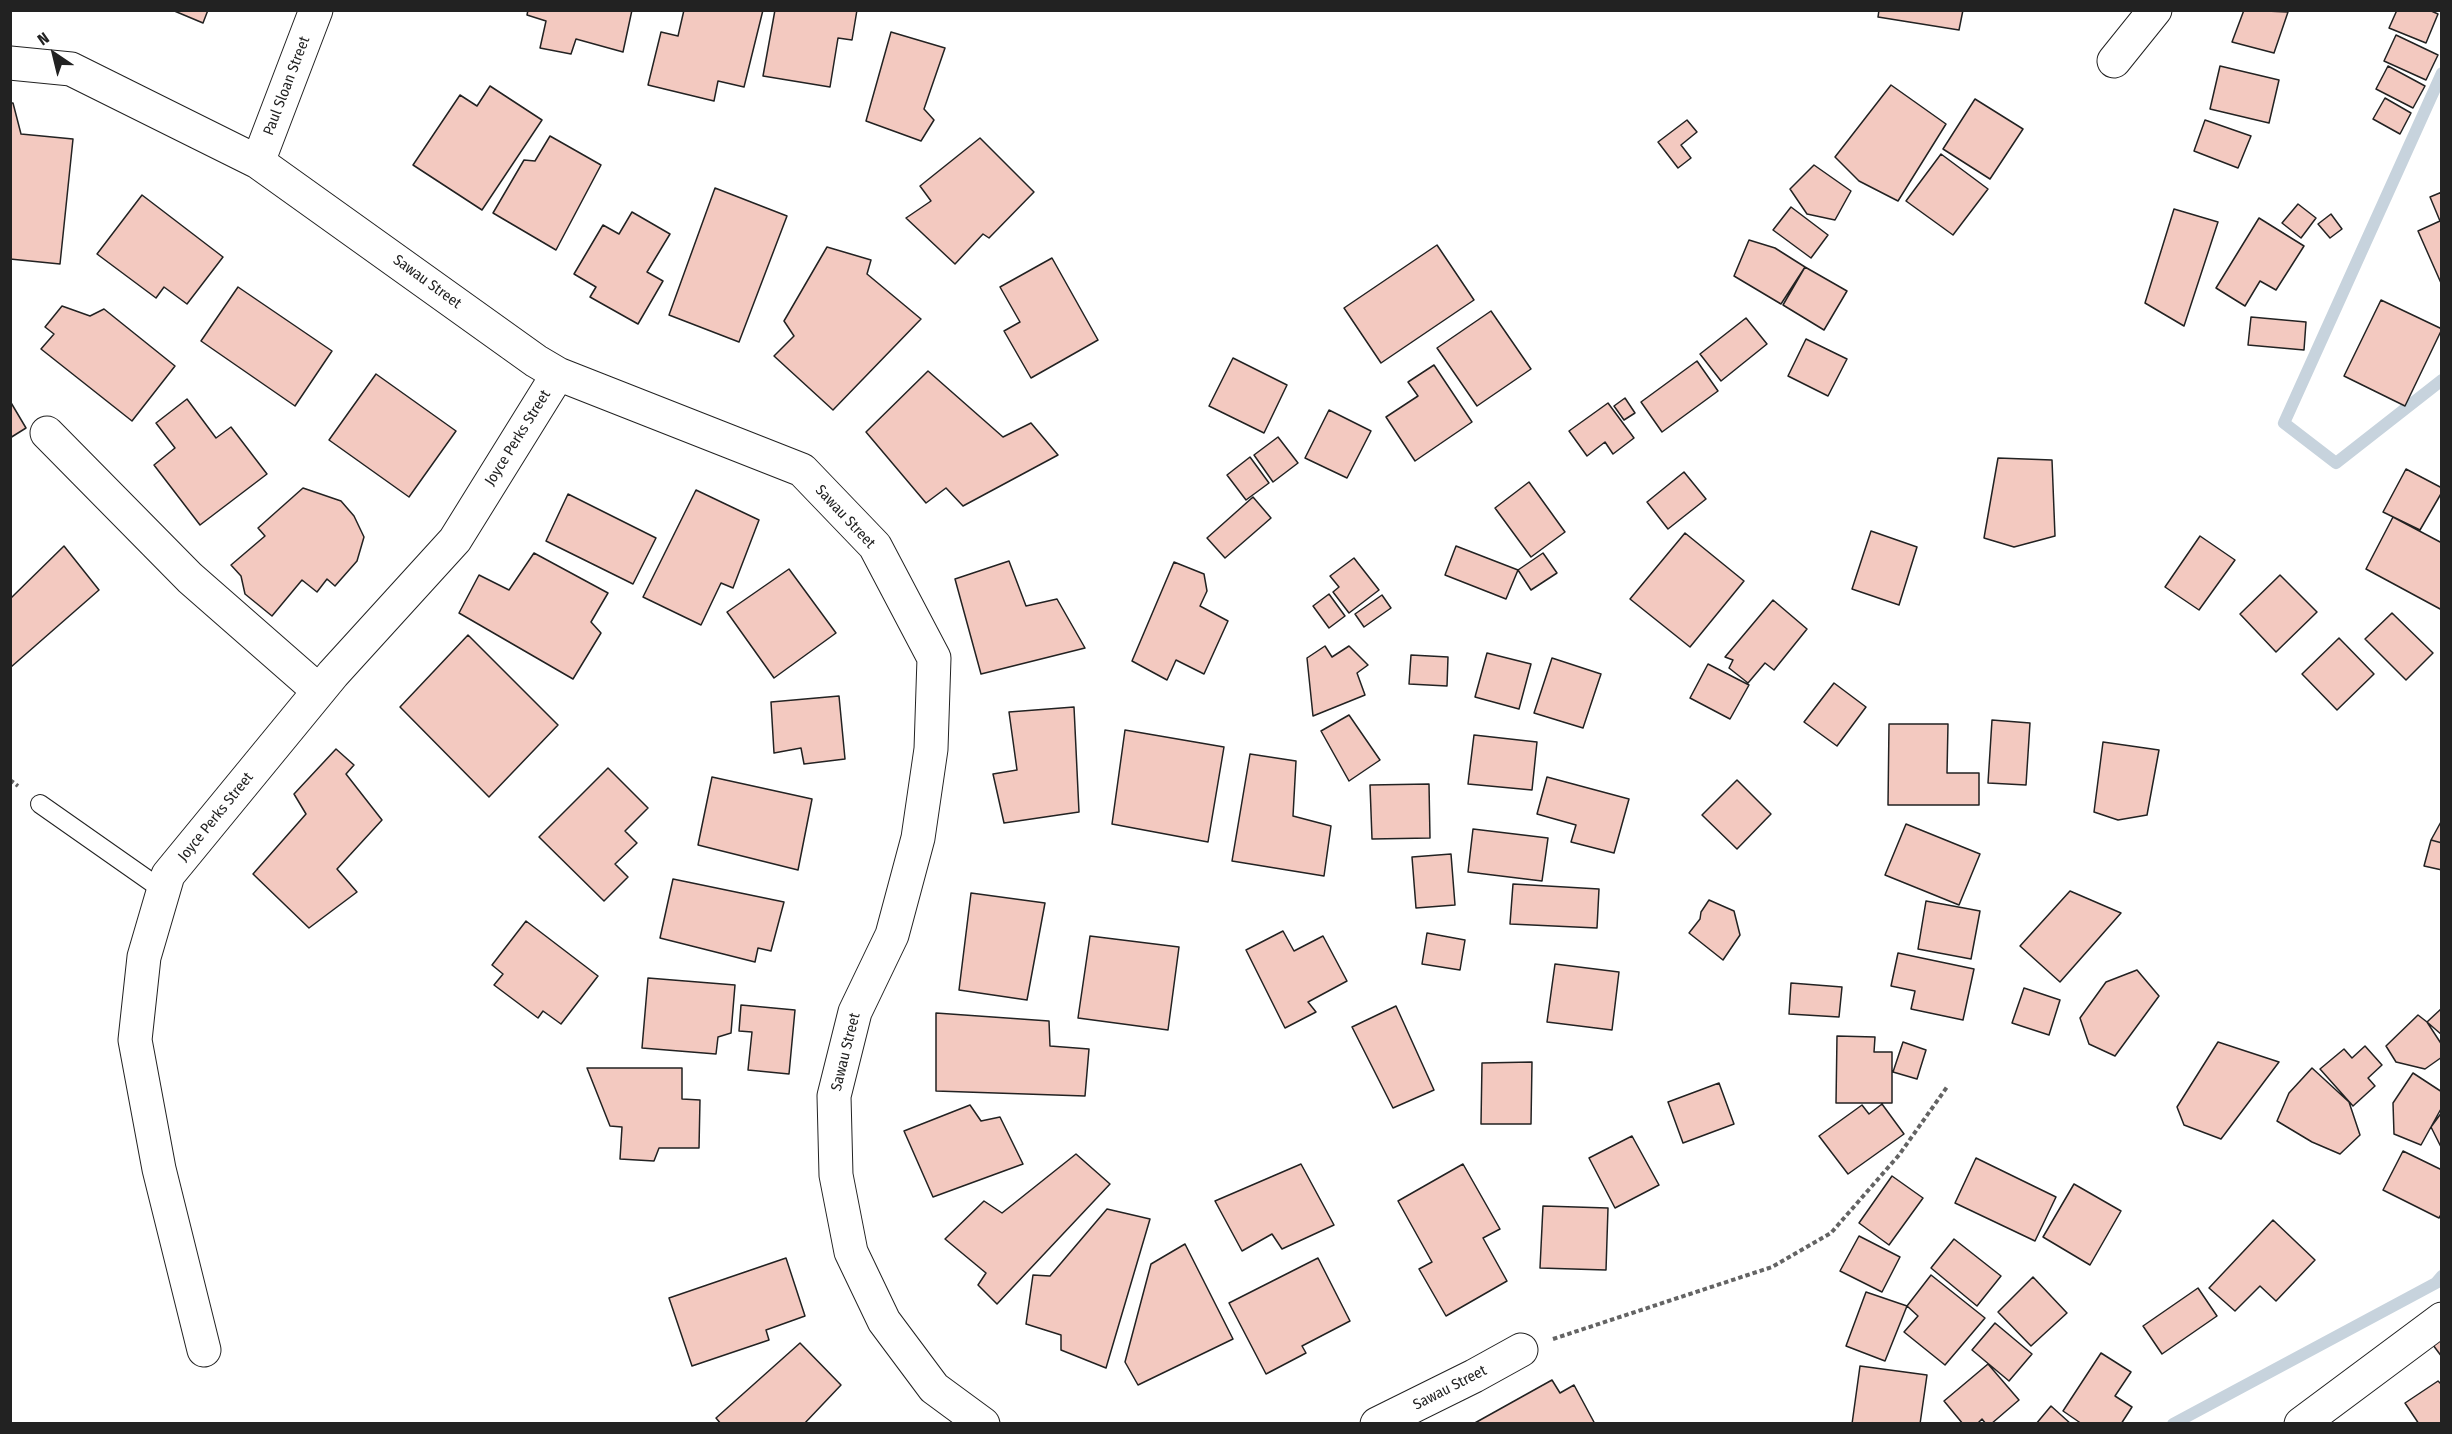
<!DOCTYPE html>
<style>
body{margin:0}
#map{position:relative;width:2452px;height:1434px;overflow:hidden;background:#fff;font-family:"Fira Sans Condensed",sans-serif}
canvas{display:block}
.frame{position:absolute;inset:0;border:12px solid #222;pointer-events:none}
.north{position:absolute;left:24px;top:24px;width:60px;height:60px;-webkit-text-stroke:4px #fff;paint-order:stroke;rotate:325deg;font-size:16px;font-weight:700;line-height:24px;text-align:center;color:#222}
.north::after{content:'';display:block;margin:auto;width:21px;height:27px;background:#222;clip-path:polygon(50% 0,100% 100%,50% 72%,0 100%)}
</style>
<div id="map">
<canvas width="2452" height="1434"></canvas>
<div class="frame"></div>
<div class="north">N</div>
</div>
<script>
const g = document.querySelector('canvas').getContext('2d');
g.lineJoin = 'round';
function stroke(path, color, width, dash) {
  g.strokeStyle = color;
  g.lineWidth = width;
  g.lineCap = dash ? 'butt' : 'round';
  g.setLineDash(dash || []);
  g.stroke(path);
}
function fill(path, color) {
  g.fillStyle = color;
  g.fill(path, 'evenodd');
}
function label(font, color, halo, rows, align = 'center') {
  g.font = font + ' "Fira Sans Condensed",sans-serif';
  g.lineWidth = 4.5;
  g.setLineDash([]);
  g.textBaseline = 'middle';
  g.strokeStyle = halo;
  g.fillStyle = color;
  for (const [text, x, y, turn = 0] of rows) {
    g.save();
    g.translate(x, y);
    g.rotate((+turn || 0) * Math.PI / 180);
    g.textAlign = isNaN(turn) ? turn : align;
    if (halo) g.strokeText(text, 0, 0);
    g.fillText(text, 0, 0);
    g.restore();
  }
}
const stream = new Path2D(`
 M2442,73L2284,423L2336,463L2442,380
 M2173,1424L2436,1283L2442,1276`);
const building = new Path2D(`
 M172,10H208L203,23Z
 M528,10H632L623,52L576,39L571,54L540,48L546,21L527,15Z
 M684,10H763L744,87L718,81L714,101L648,85L661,32L678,36Z
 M775,10H857L852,40L838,38L830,87L763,76Z
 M1879,10H1963L1959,30L1878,17Z
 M2244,10L2288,12L2274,53L2232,42Z
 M2397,10H2429L2438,14L2426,43L2389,28Z
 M891,32L945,48L924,109L934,120L921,141L866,121Z
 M2396,35L2438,55L2426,80L2384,61Z
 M2220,66L2279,80L2269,123L2210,109Z
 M2388,66L2425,86L2413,108L2376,89Z
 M1891,85L1946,124L1898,201L1859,181L1835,157Z
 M490,86L542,120L482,210L413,165L460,95L477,106Z
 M2385,98L2411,113L2400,134L2373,119Z
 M1975,99L2023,129L1990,179L1943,149Z
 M10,103H13L21,134L73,139L60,264L10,259Z
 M1687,120L1697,132L1681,145L1691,158L1678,168L1658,142Z
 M2205,120L2251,136L2238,168L2194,151Z
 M550,136L601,165L556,250L493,213L524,160L535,161Z
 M980,138L1034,192L989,238L983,234L955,264L906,218L931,201L920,186Z
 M1941,154L1988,189L1953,235L1906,201Z
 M1814,165L1851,191L1835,220L1807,214L1790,189Z
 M715,188L787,216L739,342L669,315Z
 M2442,192V283H2441L2418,231L2440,221L2430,197Z
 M142,195L223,257L187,304L164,287L156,298L97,254Z
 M2298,204L2316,218L2301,238L2282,223Z
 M1791,207L1828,235L1811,258L1773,230Z
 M2174,209L2218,222L2184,326L2145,303Z
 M632,212L670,234L647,272L663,281L638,324L590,297L596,287L574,274L603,225L619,234Z
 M2331,214L2342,229L2330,238L2318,224Z
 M2259,218L2304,246L2276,290L2260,281L2245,306L2216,288Z
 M1749,240L1775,248L1805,267L1781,304L1734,276Z
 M1437,245L1474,300L1381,363L1344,308Z
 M827,247L871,260L867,274L921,319L833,410L774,356L794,336L784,321Z
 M1052,258L1098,340L1031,378L1004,331L1020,322L1000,287Z
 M1805,267L1847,291L1824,330L1783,305Z
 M238,287L332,351L295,406L201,341Z
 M2381,300L2442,329L2405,406L2344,376Z
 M62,306L90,316L104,309L175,366L132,421L41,349L54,334L45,327Z
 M1491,311L1531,369L1477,406L1437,348Z
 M2251,317L2306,322L2304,350L2248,345Z
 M1746,318L1767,344L1721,381L1700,354Z
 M1806,339L1847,359L1828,396L1788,376Z
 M1233,358L1287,385L1264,433L1209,406Z
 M1697,361L1718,391L1662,432L1641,402Z
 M1434,365L1472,422L1415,461L1386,417L1418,396L1408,382Z
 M928,371L1003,437L1031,423L1058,455L963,506L946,488L926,503L866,432Z
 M376,374L456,431L409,497L329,440Z
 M1625,398L1635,413L1624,420L1614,406Z
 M187,399L216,438L231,427L267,474L200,525L154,465L175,448L156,423Z
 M10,401L26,428L10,438Z
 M1608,403L1634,438L1613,454L1605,442L1587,456L1569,431Z
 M1329,410L1371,431L1347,478L1305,458Z
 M1278,437L1298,463L1273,482L1254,455Z
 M1250,457L1269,483L1246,500L1227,475Z
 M1998,458L2052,460L2055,536L2014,547L1984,538Z
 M2406,469L2442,488V492L2420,530L2383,512Z
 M1684,472L1706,499L1668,529L1647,502Z
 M1529,482L1565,532L1531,557L1495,508Z
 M303,488L341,501L354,516L364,537L357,561L335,586L327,579L317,592L302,580L272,616L245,594L241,576L231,565L265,536L258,528Z
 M696,490L759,520L733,588L721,583L701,625L643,597Z
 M568,494L656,538L633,584L546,541Z
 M1253,497L1271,518L1225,558L1207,538Z
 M2393,517L2442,543V610L2366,569Z
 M1871,531L1917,547L1899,605L1852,589Z
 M1685,533L1744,581L1690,647L1630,599Z
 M2200,536L2235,560L2199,610L2165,587Z
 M64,546L99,590L11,667L10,599Z
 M1456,546L1518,570L1506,599L1445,575Z
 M534,553L608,593L591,622L601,633L573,679L459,613L479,575L509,590Z
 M1543,553L1557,573L1531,590L1518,570Z
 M1354,558L1379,590L1349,613L1333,592L1339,587L1330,576Z
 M1009,561L1026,606L1057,599L1085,648L981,674L955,579Z
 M1174,562L1204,574L1207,591L1200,606L1228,621L1204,674L1176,660L1167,680L1132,661Z
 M789,569L836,633L774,678L727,612Z
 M2280,575L2317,612L2276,652L2240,614Z
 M1329,594L1345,616L1329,628L1313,606Z
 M1382,595L1391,608L1364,627L1355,614Z
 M1773,600L1807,629L1774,670L1765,663L1748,683L1729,668L1733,660L1725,657Z
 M2392,613L2433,653L2406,680L2365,639Z
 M468,635L558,725L489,797L400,707Z
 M2339,638L2374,674L2337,710L2302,674Z
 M1325,646L1332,657L1349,646L1368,665L1357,673L1365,695L1313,716L1307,658Z
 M1487,653L1531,664L1519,709L1475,697Z
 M1411,655L1448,657L1447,686L1409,684Z
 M1552,658L1601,674L1583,728L1534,713Z
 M1708,664L1749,685L1730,719L1690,698Z
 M1834,683L1866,707L1837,746L1804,722Z
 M839,696L845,759L804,764L801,748L774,753L771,702Z
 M1074,707L1079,812L1004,823L993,774L1017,770L1009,712Z
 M1349,715L1380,760L1349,781L1321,731Z
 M1992,720L2030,723L2026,785L1988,783Z
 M1889,724H1948L1947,773H1979V805H1888Z
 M1125,730L1224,747L1208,842L1112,824Z
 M1474,735L1537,742L1532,790L1468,784Z
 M2103,742L2159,750L2147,815L2118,820L2094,812Z
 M336,749L354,765L346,774L382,820L337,869L357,892L309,928L253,874L306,814L294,794Z
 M1250,754L1296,761L1293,816L1331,826L1324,876L1232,861Z
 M608,768L648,808L625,831L637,843L615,864L628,877L604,901L539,837Z
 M712,777L812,799L798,870L698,845Z
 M1547,777L1629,799L1614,853L1571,842L1576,825L1537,814Z
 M1737,780L1771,814L1737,849L1702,815Z
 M1429,784L1430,838L1372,839L1370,785Z
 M2442,820V843L2431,840Z
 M1906,824L1980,854L1959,905L1885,875Z
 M1473,829L1548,838L1542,881L1468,872Z
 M2431,840L2442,843V870L2424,866Z
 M1451,854L1455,905L1416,908L1412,857Z
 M673,879L784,902L771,951L758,948L755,962L660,938Z
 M1513,884L1599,889L1597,928L1510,924Z
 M2070,891L2121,913L2060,982L2020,946Z
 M971,893L1045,903L1027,1000L959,990Z
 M1709,900L1734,911L1740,935L1723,960L1689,933L1700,919L1701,912Z
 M1926,901L1980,911L1971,959L1918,949Z
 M526,921L598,976L561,1024L543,1011L538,1018L494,985L503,974L492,965Z
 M1283,931L1294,951L1323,936L1347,981L1308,1002L1316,1012L1285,1028L1246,950Z
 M1427,933L1465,940L1460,970L1422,964Z
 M1090,936L1179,947L1168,1030L1078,1018Z
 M1898,953L1974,969L1963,1020L1911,1009L1915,991L1891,986Z
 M1555,964L1619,972L1612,1030L1547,1022Z
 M2137,970L2159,996L2115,1056L2089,1044L2080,1018L2106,982Z
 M648,978L735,985L731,1033L718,1037L716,1054L642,1048Z
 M1791,983L1842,987L1839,1017L1789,1014Z
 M2024,988L2060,1000L2049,1035L2012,1023Z
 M741,1005L795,1010L789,1074L748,1070L752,1032L739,1031Z
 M1396,1006L1434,1090L1393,1108L1352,1027Z
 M2442,1008V1035L2427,1022Z
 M936,1013L1049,1021L1050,1046L1089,1049L1085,1096L936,1091Z
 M2418,1015L2427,1022L2442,1045V1057L2425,1069L2396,1062L2386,1046Z
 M1837,1036L1875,1037L1874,1052H1892V1103H1836Z
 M1903,1042L1926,1050L1917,1079L1893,1072Z
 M2218,1042L2279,1062L2221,1139L2184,1125L2177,1107Z
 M2365,1046L2382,1065L2368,1078L2375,1086L2353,1106L2320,1069L2344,1049L2352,1058Z
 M1532,1062L1531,1124H1481L1482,1063Z
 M587,1068H682V1099L700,1100L699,1148H659L654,1161L620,1159L622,1127L610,1126Z
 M2312,1068L2349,1102L2360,1135L2340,1154L2312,1142L2277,1121L2289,1093Z
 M2413,1073L2442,1092V1107L2421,1145L2394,1134L2393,1103Z
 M1719,1083L1734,1124L1683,1143L1668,1102Z
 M1882,1104L1904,1134L1848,1174L1819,1136L1862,1105L1869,1114Z
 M970,1105L981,1121L1000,1117L1023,1164L933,1197L904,1131Z
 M2442,1112V1149L2431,1127Z
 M1632,1136L1659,1185L1615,1208L1589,1158Z
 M2403,1151L2442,1170V1213L2439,1218L2383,1190Z
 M1076,1154L1110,1184L997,1304L978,1285L986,1273L945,1239L984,1201L1002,1213Z
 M1976,1158L2056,1197L2035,1241L1955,1203Z
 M1301,1164L1334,1225L1282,1249L1272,1234L1242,1251L1215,1201Z
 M1463,1164L1500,1229L1483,1238L1507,1281L1446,1316L1419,1269L1432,1262L1398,1201Z
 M1892,1176L1923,1198L1889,1245L1859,1223Z
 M2074,1184L2121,1211L2090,1265L2043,1237Z
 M1543,1206L1608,1208L1606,1270L1540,1268Z
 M1107,1209L1150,1219L1106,1368L1061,1350V1335L1026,1324L1033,1275L1050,1276Z
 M2273,1220L2315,1260L2276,1301L2260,1286L2235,1311L2209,1288Z
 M1859,1236L1900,1257L1882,1292L1840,1271Z
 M1954,1239L2001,1276L1977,1306L1931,1268Z
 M1185,1244L1233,1339L1138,1385L1125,1362L1151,1264Z
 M786,1258L805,1316L766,1330L769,1340L692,1366L669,1298Z
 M1318,1258L1350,1321L1302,1346L1306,1353L1266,1374L1229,1303Z
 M1931,1275L1985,1318L1945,1365L1904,1332L1918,1316L1907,1306Z
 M2033,1277L2067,1313L2031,1346L1998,1312Z
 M2198,1288L2217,1316L2162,1354L2143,1326Z
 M1866,1292L1907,1306L1885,1361L1846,1346Z
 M1995,1323L2032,1354L2009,1381L1972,1350Z
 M2442,1339V1357L2433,1345Z
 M800,1343L841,1385L804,1424H721L716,1418Z
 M2101,1353L2131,1372L2115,1396L2132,1407L2121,1424H2082L2063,1411Z
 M1988,1364L2019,1400L1991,1424H1986L1982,1419L1977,1424H1963L1944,1401Z
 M1860,1366L1927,1375L1920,1424H1852Z
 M1552,1380L1560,1393L1574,1385L1595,1424H1473Z
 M2438,1381L2442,1385V1424H2419L2405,1403Z
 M2051,1406L2071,1424H2036Z`);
const path = new Path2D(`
 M10,780L18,786
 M1553,1339L1772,1267L1831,1233L1899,1155L1947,1087`);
const lane = new Path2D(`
 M40,804L164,891`);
const street = new Path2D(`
 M2114,61L2155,10
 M10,63L71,69L258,162L536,361L558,374L802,470L875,546L934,658L931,749L918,838L892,935L855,1012L834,1096L836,1175L851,1252L884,1321L934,1388L983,1424
 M258,162L316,10
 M47,433L190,578L319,691
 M204,1350L159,1169L135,1040L144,957L168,875L333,674L455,540L558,374
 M1377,1424L1474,1376L1521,1350
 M2301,1424L2442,1319`);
const streetNames = [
 ["Paul Sloan Street",287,86,-69],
 ["Sawau Street",427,282,36],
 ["Joyce Perks Street",518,438,-58],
 ["Sawau Street",845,517,47],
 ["Joyce Perks Street",216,817,-51],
 ["Sawau Street",846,1052,-76],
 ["Sawau Street",1450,1388,-27]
];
stroke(stream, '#c7d3dd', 12);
fill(building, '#f3c9c0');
stroke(building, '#222', 1.5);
stroke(lane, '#222', 20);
stroke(street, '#222', 35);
stroke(path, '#646464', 4, [4.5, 3]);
stroke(lane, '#fff', 18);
stroke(street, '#fff', 33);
label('15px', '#222', '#fff', streetNames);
</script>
